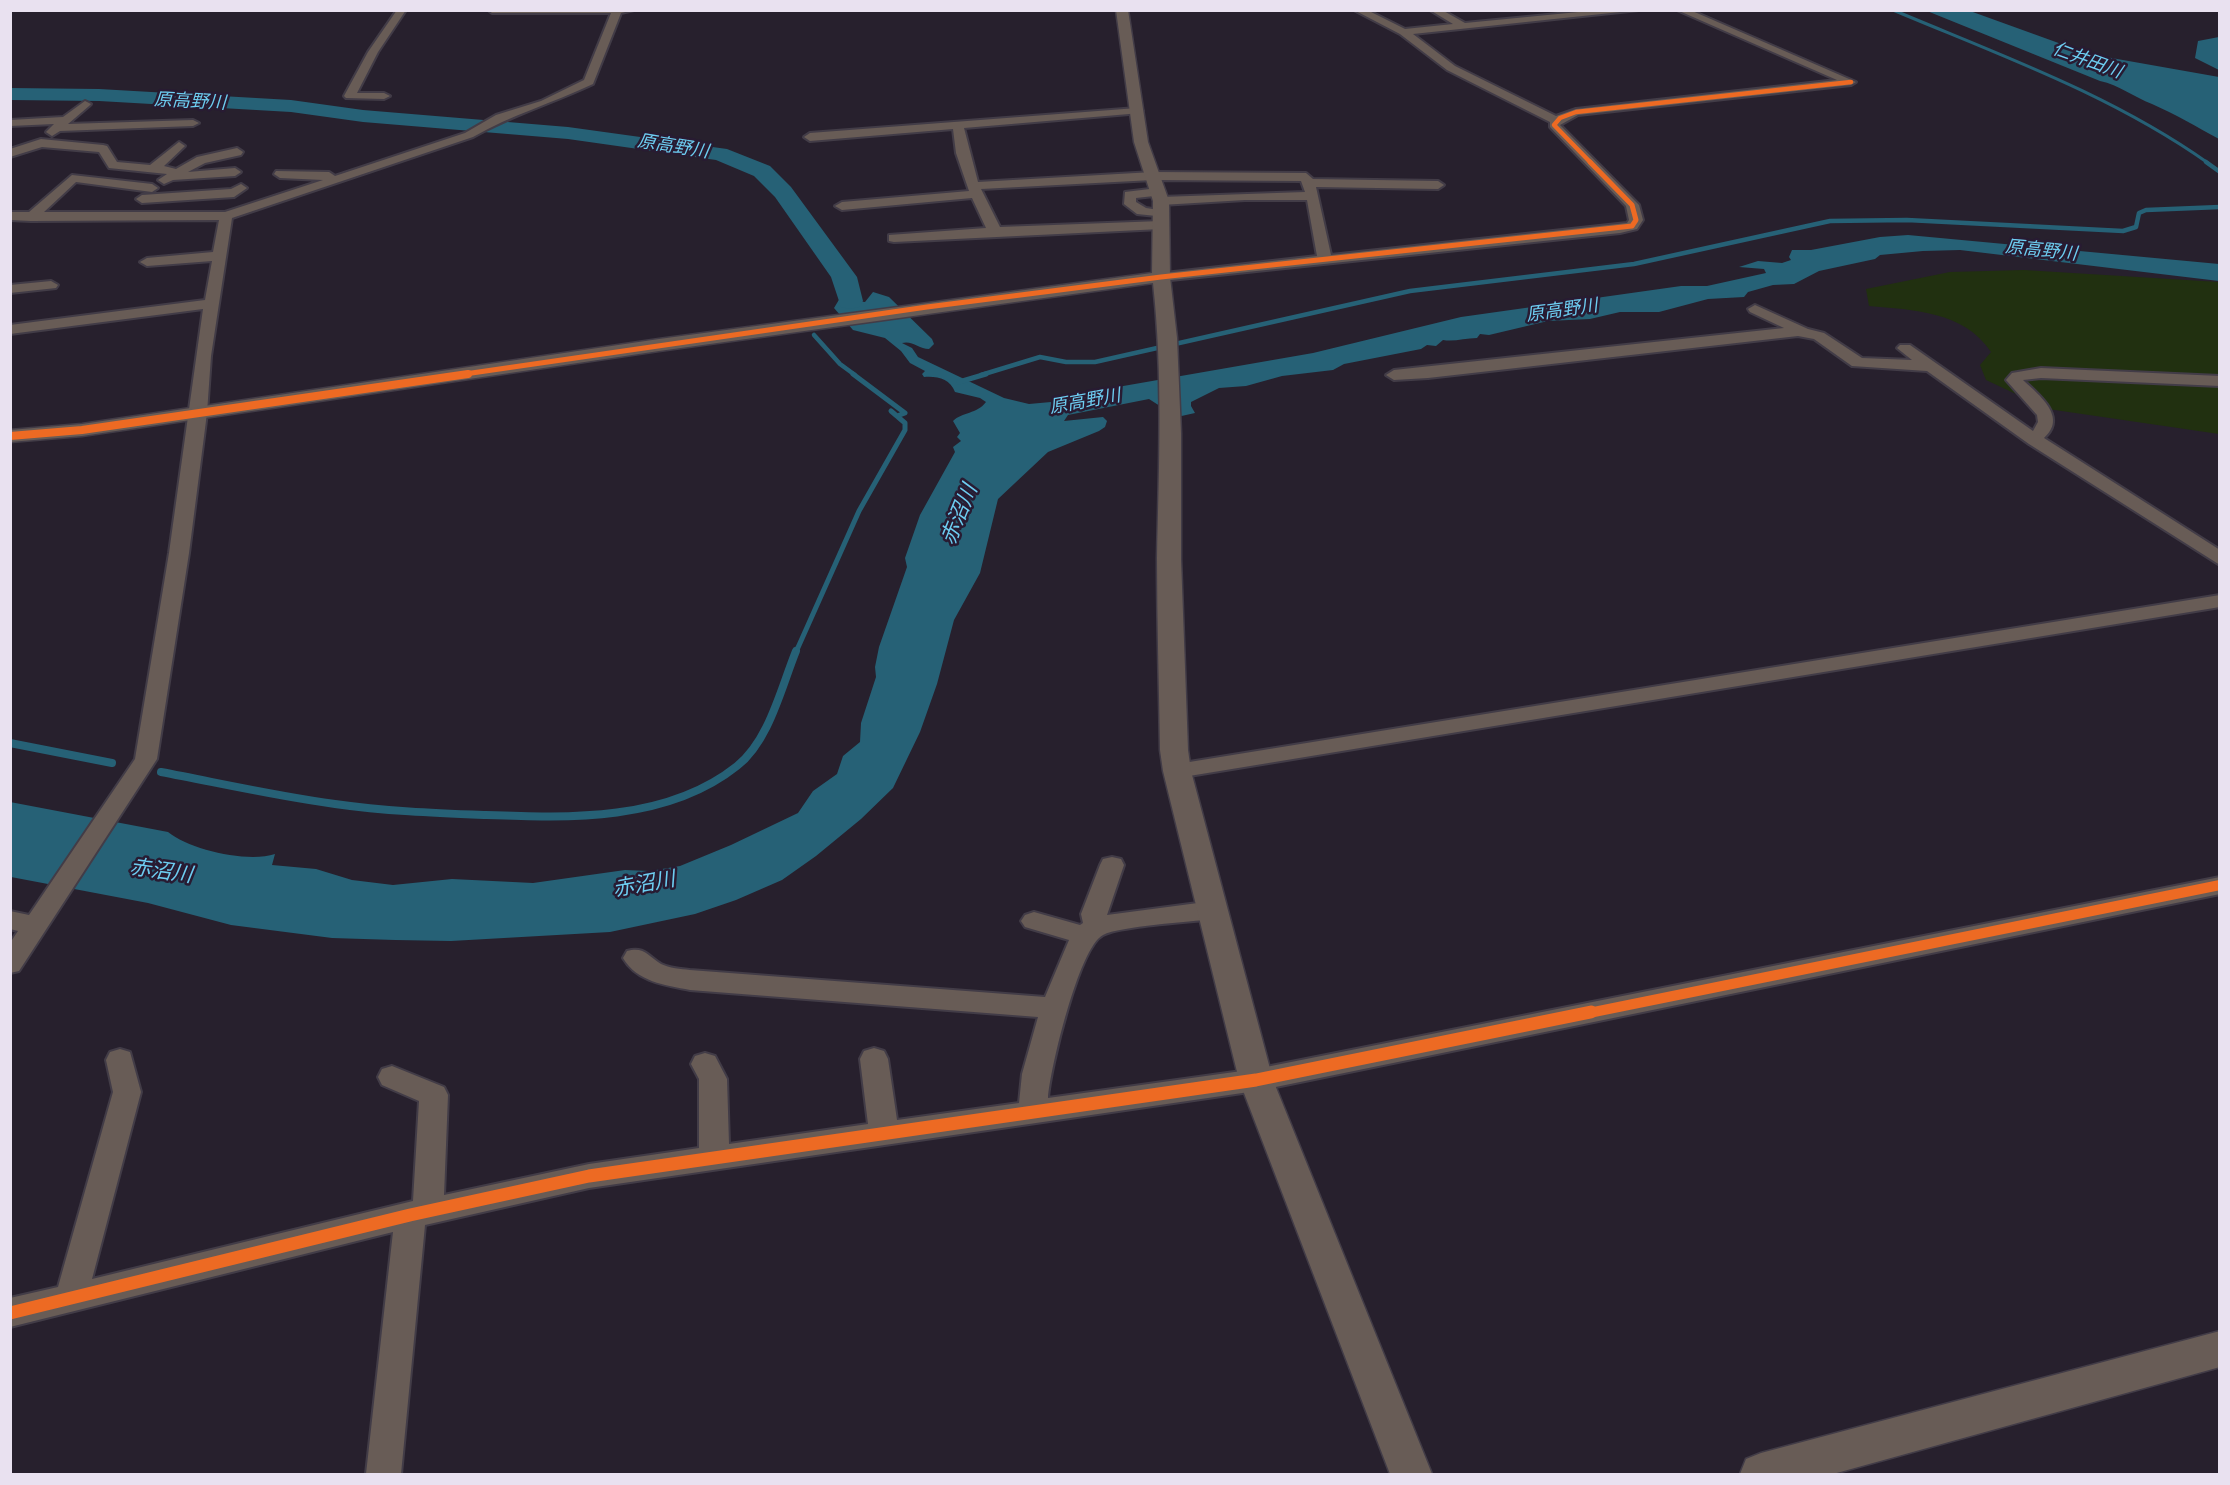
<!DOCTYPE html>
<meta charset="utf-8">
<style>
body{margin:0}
#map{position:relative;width:2230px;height:1485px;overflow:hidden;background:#27202d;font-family:"Space Grotesk",sans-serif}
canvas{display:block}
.frame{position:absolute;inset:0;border:12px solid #e9e1f0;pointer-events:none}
</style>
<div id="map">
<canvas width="2230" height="1485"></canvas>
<div class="frame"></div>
</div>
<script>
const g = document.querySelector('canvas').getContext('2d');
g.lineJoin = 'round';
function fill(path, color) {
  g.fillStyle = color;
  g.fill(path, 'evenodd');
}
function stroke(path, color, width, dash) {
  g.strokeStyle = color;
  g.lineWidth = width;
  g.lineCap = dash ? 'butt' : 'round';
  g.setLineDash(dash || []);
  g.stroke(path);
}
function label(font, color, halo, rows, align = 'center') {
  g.font = font + ' "Space Grotesk","Noto Sans JP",sans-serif';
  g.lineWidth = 5;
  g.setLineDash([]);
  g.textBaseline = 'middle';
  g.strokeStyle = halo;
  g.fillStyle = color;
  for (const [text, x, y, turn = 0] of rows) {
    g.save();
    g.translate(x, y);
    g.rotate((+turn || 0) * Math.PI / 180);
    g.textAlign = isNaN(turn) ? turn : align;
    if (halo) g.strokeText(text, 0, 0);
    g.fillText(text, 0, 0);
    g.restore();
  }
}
const green = new Path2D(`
 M2024,270L2219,282V434L2048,409L1986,380L1980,365L1991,352C1964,311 1913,310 1869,306L1866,289L1950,272Z`);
const water = new Path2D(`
 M1927,11H1970L2089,54L2219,77V139C2197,127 2175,114 2152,104C2134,97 2119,85 2100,81Z
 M2219,37V70L2195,58L2198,41Z
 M1908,235L2219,264V281L1960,250L1923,251L1880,255L1875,259L1819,271L1794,284L1773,285L1748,292L1744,297L1708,299L1659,312H1620L1590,319L1548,321L1489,335L1480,334L1477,338C1465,338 1454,342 1443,340L1436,346L1427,345L1421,349L1344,364L1333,370L1282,376L1246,386L1219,388L1191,402V406L1195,413L1177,417L1149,399L1068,415L1064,421L1103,417L1107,421L1105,427L1099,431L1048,452L998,499L980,573L954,620L937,684L920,732L893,788L861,819L816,856L782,880L736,900L695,914L610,932L451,941L395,940L332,938L231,925L148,903L11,877L10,802L168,832C190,850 248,863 275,854L272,865L316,869L352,880L393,885L452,879L533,883L625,870L650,871L680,866L731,845L798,813L813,791L837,774L843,756L860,742L861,723L876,677L875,667L879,647L907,567L905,558L920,515L955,452L953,447L961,441L957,437L960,433L953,421C962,412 977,414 986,402L980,398L955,392C950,379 938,376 924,377L922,374L925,371L910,363L901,351L885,338L853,330L834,308L843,293L831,275L830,262L817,247L842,262L851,271L856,301L865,302L873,292L889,297L932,339L934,344L929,349C919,349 912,340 902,343L912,348L918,357L1004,398L1029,404L1073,400L1106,389L1313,353L1461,317L1681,286H1707L1766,273L1764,269L1739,267L1758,261L1782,263L1791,260L1789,257L1792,250H1811L1880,237Z`);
const streamFar3 = new Path2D(`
 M1893,10C2000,55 2112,95 2208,163`);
const streamFar2 = new Path2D(`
 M2206,162L2220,172
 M814,335L840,364L855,375
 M981,375L1040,357L1066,362H1095L1410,291L1634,264L1830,221L1907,220L2123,231L2136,227L2139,213L2146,210L2220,207`);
const streamFar1 = new Path2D(`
 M853,374L905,413L897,416
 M959,382L986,374
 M796,652L859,511L905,430V423L891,411`);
const stream = new Path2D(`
 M10,743L112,763
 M161,772C219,783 276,796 335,804C384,811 434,813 484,815C568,818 667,822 737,766C769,741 781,688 796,651`);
const river = new Path2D(`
 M10,88L99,89L291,100L363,110L568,127L727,149L770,166L791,187L857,277L863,301L859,307L850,309L841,307L831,277L775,197L754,176L716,160L568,139L363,122L291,112L99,101L10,100Z`);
const minor = new Path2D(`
 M397,10H406L378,52L357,93H384L390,96L384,99L346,98L344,96L368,52Z
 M488,10H634L621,13L593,84C553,103 511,115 473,137L232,218L211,356L207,413L189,553L157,759L19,971L10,973V943L18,931L10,929V911L29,915L135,759L169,553L203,309L10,334V325L205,300L212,261L147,266L140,262L147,258L213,252L219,220L31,221L10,220V212H29L72,175L152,184L158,188L152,192L76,182L44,212H225L323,180L280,178L274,174L276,171L329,172L335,176L465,133L496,115L541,101L584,80L611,13H492Z
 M1354,10H1367L1405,29L1453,24L1430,10H1442L1465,23L1599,10H1639L1413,34L1455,66L1556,116L1576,109L1837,80L1677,10H1690L1856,82L1851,85L1578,115L1560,125L1639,205L1643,220L1637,229L1620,233L1161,281L1154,277L1156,274L1317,256L1307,200H1245L1161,205L1155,201L1161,197L1305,192L1301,181L1153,180L981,189L1000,227L1161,221L1168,225L1161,229L894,242L889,241V235L986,228L972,198L842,210L835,206L842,202L969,191L956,153L953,129L810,141L804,137L810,133L1137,108L1143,111L1141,113L964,128L978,182L1153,172L1306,173L1313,179L1438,181L1444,185L1438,189L1316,187L1331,255L1627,223L1629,220L1626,206L1550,127V122L1447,70L1400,34Z
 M85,101L91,104L89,106L68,124L193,120L199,123L193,126L60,131L52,136L46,132L54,124L10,126V120L63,117Z
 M41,139L103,145L107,146L117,162L150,165L179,142L185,146L164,166L176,169L197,157L237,148L243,152L241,155L205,163L188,172L235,168L241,172L235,176L173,180L164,184L158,180L167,174L109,168L99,152L42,147L10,157V149Z
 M241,184L247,188L234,197L142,203L136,199L142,195L231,189Z
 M1158,188L1163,189V195L1136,198V202L1146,208L1166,211V217L1137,214L1124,204L1125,192Z
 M51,281L58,285L56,288L10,293V285Z
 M1755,305L1808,329L1824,333L1862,358L1912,360L1897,348L1900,345H1910L2033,431L2038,422L2037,415L2006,380L2012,373L2041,368L2220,376V386L2041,378L2023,380C2039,395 2068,417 2044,438L2220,550V565L2029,444L1927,371L1852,366L1814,339L1798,336L1428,378L1394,380L1386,375L1394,370L1784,328L1750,312L1748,309Z
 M2220,595V607L1177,778L1169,776L1165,771L1169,766L1177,764Z
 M1112,857L1121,859L1124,865L1107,915L1213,901L1222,904L1226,910L1222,916L1213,919C1190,922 1120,926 1103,935C1079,947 1050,1069 1048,1098L1256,1069L2220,877V894L1256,1091L589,1188L425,1225L401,1474H366L393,1232L10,1327V1298L58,1287L113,1092L106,1060L110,1052L120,1049L130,1052L141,1092L92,1279L413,1201L419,1101L382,1085L378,1077L382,1069L392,1066L444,1087L448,1095L444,1195L589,1164L699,1148V1079L691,1064L695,1056L705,1053L715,1056L727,1079L729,1144L868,1124L860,1059L864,1051L874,1048L884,1051L888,1059L897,1120L1019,1103L1022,1074L1038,1017L690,990C665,985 637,982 623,958L627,951C644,946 648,956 661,964C669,968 681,969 690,970L1045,997L1069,940L1025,927L1021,921L1025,915L1034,912L1080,925L1083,923L1081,914L1100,865L1103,859Z`);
const tertiary = new Path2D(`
 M1116,10H1128L1148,142L1169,201L1170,277L1177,338L1181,433V559L1188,750L1191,771L1273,1080L1432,1474H1390L1239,1080L1163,771L1160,750C1159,686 1157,622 1157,558C1159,466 1163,375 1153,283L659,351L82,436L10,442V430L82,424L659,339L1152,273L1153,201L1134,142Z
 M2220,1331V1367L1833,1474H1740L1746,1459L1761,1453Z`);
const cyclewayFar4 = new Path2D(`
 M1591,163L1554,125L1560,118L1576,112L1851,82`);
const cyclewayFar3 = new Path2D(`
 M458,375L927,307L1161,277L1632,226L1636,220L1632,205L1590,162`);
const cyclewayFar2 = new Path2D(`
 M10,436L82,430L468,374`);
const cyclewayFar1 = new Path2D(`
 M1584,1014L2220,885`);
const cycleway = new Path2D(`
 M10,1313L410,1215L589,1176L1256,1080L1591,1012`);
const farWaternames = [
 ["仁井田川",2087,61,20],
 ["原高野川",190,102,3],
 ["原高野川",673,147,9],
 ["原高野川",2041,251,6],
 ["原高野川",1562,311,-8],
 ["原高野川",1085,402,-10]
];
const waterNames = [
 ["赤沼川",960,515,-68],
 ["赤沼川",161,872,8],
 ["赤沼川",644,885,-10]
];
fill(green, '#213010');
fill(water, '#266176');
stroke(streamFar3, '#266176', 3);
stroke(streamFar2, '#266176', 4.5);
stroke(streamFar1, '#266176', 5);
stroke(stream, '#266176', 8);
fill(river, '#266176');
stroke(minor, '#423c47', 4);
stroke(tertiary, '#423c47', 3);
fill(minor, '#685c56');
fill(tertiary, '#685c56');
stroke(cyclewayFar4, '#ed6a23', 4.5);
stroke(cyclewayFar3, '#ed6a23', 5);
stroke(cyclewayFar2, '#ed6a23', 8);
stroke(cyclewayFar1, '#ed6a23', 10);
stroke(cycleway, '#ed6a23', 13);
label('italic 18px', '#6dcdf1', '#281b32', farWaternames);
label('italic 21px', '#6dcdf1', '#281b32', waterNames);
</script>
